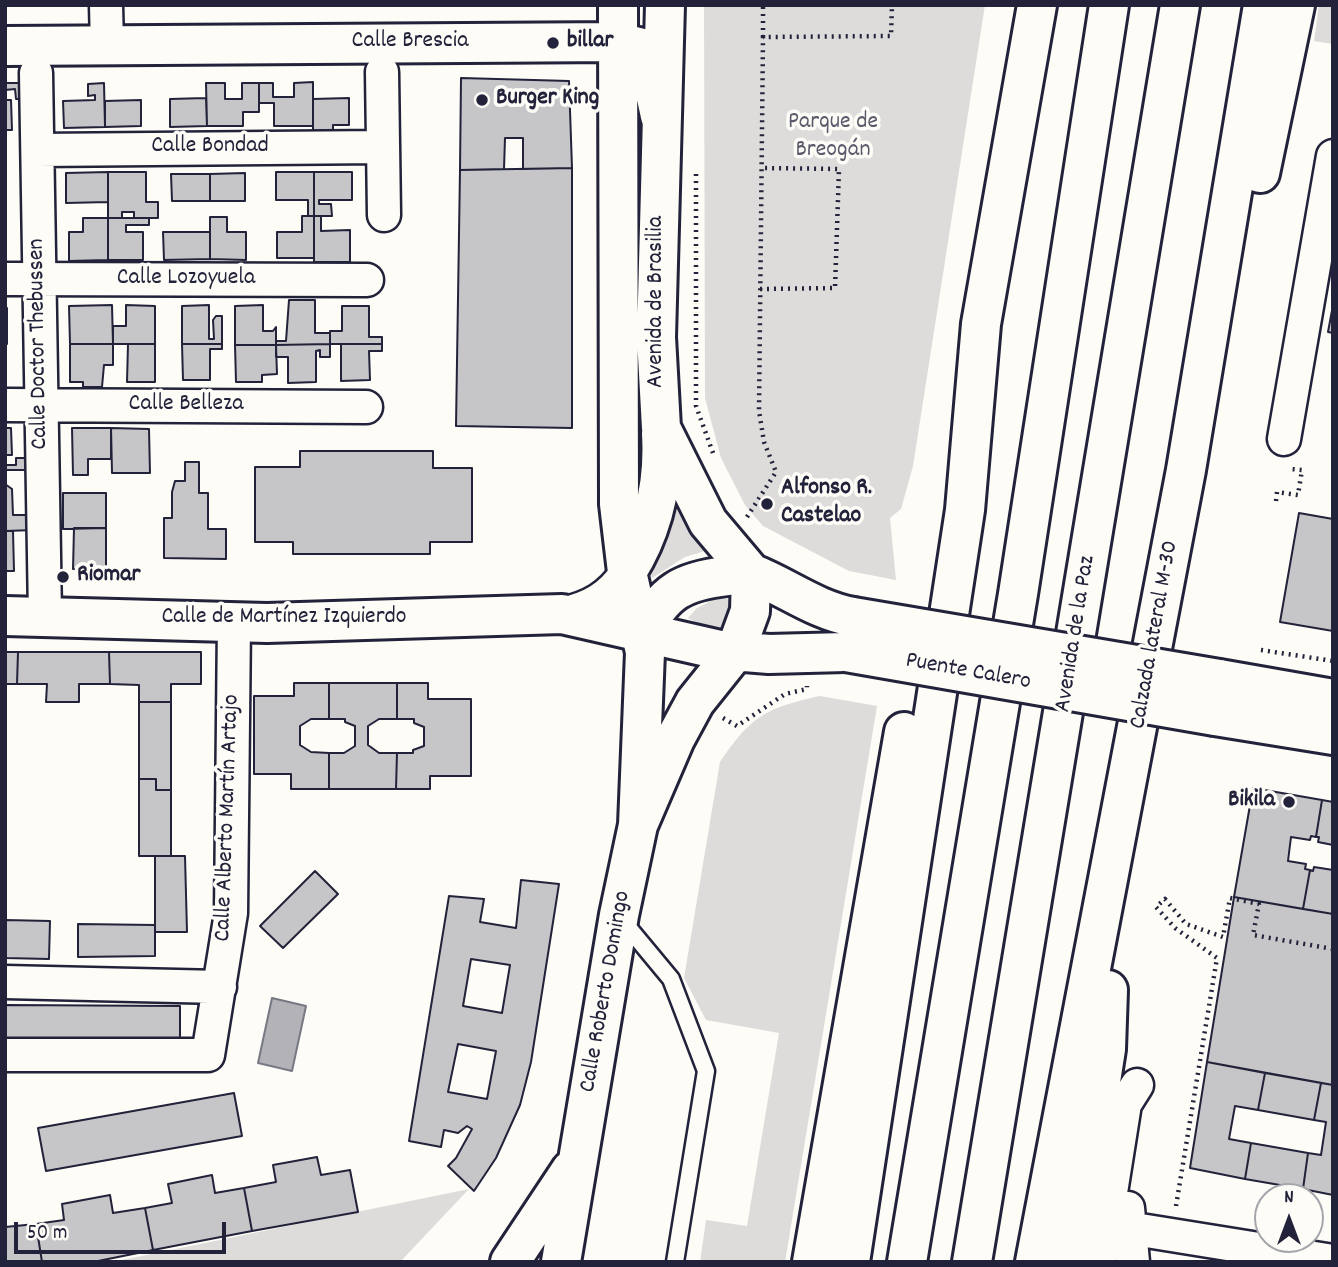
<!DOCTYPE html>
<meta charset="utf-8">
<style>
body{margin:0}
#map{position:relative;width:1338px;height:1267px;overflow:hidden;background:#fdfcf7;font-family:Dekko,sans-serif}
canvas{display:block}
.frame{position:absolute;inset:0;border:7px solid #22223b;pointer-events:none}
.north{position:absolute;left:1254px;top:1183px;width:70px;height:70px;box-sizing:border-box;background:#fdfcf7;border:2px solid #a5a5ac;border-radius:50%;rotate:0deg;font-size:19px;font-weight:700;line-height:28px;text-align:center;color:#22223b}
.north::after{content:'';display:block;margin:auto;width:24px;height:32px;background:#22223b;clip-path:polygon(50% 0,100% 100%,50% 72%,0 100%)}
.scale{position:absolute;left:14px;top:1222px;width:212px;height:32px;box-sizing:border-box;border:4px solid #22223b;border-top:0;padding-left:9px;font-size:21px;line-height:24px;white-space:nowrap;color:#22223b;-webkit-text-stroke:5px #fdfcf7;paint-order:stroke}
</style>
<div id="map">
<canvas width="1338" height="1267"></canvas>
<div class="frame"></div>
<div class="north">N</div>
<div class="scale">50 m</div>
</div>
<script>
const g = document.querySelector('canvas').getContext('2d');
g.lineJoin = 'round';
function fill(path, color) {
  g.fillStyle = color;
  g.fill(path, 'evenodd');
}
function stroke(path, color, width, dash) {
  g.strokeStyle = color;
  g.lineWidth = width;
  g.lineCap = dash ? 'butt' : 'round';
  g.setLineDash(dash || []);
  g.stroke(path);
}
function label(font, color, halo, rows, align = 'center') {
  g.font = font + ' Dekko,sans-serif';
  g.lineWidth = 7;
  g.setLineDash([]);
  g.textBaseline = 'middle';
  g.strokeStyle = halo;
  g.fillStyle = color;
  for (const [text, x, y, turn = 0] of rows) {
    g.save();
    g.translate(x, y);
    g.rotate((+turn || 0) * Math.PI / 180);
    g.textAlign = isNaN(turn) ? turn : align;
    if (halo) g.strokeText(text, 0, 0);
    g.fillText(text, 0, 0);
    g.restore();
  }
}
const green = new Path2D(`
 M704,5H985L913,466L901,509L890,518L896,580L849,571L763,526L745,505L721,458L705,398Z
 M1319,5H1333V44L1314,41Z
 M677,508L708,550L685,557L652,578L649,572L668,540Z
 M717,598L731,599L728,628L702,625L688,618L697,608Z
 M820,696L877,706L785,1262H700L706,1220L747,1226L779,1033L706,1020L684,978L720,762C752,715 766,708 820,696Z
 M469,1189L400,1262H112Z`);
const water = new Path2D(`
 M272,998L306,1006L292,1071L258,1063Z`);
const building = new Path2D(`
 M461,78L569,81L572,168L523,169V138H505L504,169L460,170Z
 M313,82V126H274V103H259V83H273V97H294V83Z
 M5,83H23L24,99H16L15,89L5,90Z
 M104,83L105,127L64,128L63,101L95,100V95L88,96V84Z
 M206,83H225V99H242V83H259V112H243V126H207Z
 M206,98L207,126L170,127V99Z
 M349,98V125H333V139H313V99Z
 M5,100H11L12,130H5Z
 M141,100V126L105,127V101Z
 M572,168V428L456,426L460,170Z
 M108,172H146V202H158V218H134V212H122V218H108Z
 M108,172V202L66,203V173Z
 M276,172H314V216H308V200H276Z
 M314,172H352V200H319V204H331L332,216H314Z
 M245,173V201H210V174Z
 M171,174H210V201H172Z
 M302,216H314V258H277V232H302Z
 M314,216H321V231L350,230V262H314Z
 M210,217H227V232H246V260L210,259Z
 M83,218H108V260L69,261V232H83Z
 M108,218H149V225H126V232H143V260H108Z
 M163,232H210V259L164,260Z
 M289,300H315V333H330V344L276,345V341H286Z
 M112,305L113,344H70L69,306Z
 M126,305L155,306V344H113V326H126Z
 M209,305V339H214L213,320L216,316H222V344H182V306Z
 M263,305V331H273L276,327V345H235V306Z
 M1333,305V333L1328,332Z
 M342,306H369V337H382V344H330V331H342Z
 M5,308H7V344H5Z
 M70,344H113V365H104L102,387H83V382H70Z
 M128,344H155V382H127Z
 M182,344H222V349H210V380H183Z
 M330,344V357H320V350L316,351V382L288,383V357H276V345Z
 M341,344H382V351H369L370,380L341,381Z
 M235,345H276L277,374L262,375V382H236Z
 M5,428H11L12,455H5Z
 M72,428H111V459H88V475H73Z
 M111,428L149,429L150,473H112Z
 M300,451H433V468H472V542H430V554H293V542H255V467H300Z
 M26,452H34V470H5V465H16V458H26Z
 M185,462H199V493H208V529H226V559L164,558V518H172V492L175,481H185Z
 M5,484L12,489L13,515H35V530L5,531Z
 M63,493H106V528L63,529Z
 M1299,513L1333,519V631L1280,622Z
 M74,528H106V570L73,569Z
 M5,531H13L14,571H5Z
 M5,652H18L17,684H5Z
 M18,652H109L110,684H79V702H46L47,684H17Z
 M109,652H201V684H171V702H139V685L110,684Z
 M294,683H329V719H311L300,726V745L311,752L329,753V789H291V774H254V696H294Z
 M329,683H397V719H379L368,726V745L379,753H397L396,789H329V753H344L355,746V726L345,722V719H329Z
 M397,683H428V699H471V776H430V789H396L397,753H413V750L424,746V727L414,723V719H397Z
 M139,702H171V790H156V779H139Z
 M139,779H156V790H171V856H139Z
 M1253,788L1322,800L1316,837L1311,836L1310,840L1291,837L1288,861L1306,864L1305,869L1310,870L1303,909L1234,897Z
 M1322,800L1333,802V845L1318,842L1319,837H1316Z
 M155,856H185L187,932H155Z
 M1314,867L1333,870V914L1303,909L1310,870L1313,871Z
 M315,871L338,894L283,948L260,926Z
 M521,880L559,884L531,1062L520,1105L496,1158L474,1191L448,1166L456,1158L472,1129L467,1126L458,1133L444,1130L441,1147L409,1141L449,896L484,899L480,922L516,928ZM471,959L510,965L502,1013L463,1006ZM458,1044L496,1051L487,1099L448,1092Z
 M1234,897L1333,914V1085L1207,1062Z
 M5,920L50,921L49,959L5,958Z
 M78,924L155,925V956L78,957Z
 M5,1005L180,1006V1038H106L103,1044H26L20,1039H5Z
 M1207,1062L1265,1073L1258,1110L1235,1106L1229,1139L1251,1143L1245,1179L1190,1168Z
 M1265,1073L1321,1083L1314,1120L1258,1110Z
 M1321,1083L1333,1085V1195L1303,1189L1308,1153L1321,1155L1326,1122L1314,1120Z
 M234,1093L242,1136L46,1171L38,1128Z
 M1251,1143L1308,1153L1303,1189L1245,1179Z
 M317,1157L321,1175L350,1170L358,1212L252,1231L244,1188L276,1182L273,1165Z
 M212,1175L215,1193L244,1188L252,1231L153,1250L145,1208L172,1203L168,1184Z
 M110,1195L113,1213L145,1208L153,1250L93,1262H42L36,1224L64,1220L62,1204Z
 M36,1224L42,1262H5V1227Z`);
const path = new Path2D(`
 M763,37V5
 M696,174V406L713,453
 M760,289L835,288L839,169L762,168
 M1276,501L1277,492L1298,495L1302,470L1291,469
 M747,517L776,472L764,442L759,411L763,37L891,36L892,5
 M1261,650L1333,661
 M723,718L737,726L785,694L807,689V686
 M1176,1206L1217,958L1175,928L1156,907L1165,899L1186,924L1223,937L1230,898L1259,904L1253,935L1333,949`);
const lane = new Path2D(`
 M622,920L671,979L706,1071L675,1262`);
const street = new Path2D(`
 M106,5L107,46
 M382,72L384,215
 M36,73L45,616
 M38,150L382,147
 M5,279L367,280
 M5,405L366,407
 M1284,439L1333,156
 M562,614C592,607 609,597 627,572
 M5,982L220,987
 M5,1055H208L231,913L234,622
 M1128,1208L1133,1262
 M1105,1215L1128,1228L1333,1261
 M1100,1262L1125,1104L1137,1085`);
const secondary = new Path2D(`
 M618,5L619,504L627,572L645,652L638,825
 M665,5L656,337L661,428L708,522L751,573
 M5,46L618,42L642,48L647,56L660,116
 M627,572C654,529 664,484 661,434
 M5,616L267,623L562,614L720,650L769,654L846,652
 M643,633C663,592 682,581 727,576C735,575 746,572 753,574C788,588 815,610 853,617
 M1219,679L1333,699
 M1215,716L1333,735
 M510,1262L571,1170
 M561,1262L619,915L638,825L675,739L695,702L735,652L750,611L751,573`);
const highway = new Path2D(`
 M1260,173L1295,5
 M812,1262L904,732
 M850,1262L965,510L981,324L1037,5
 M907,1262L1018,594L1109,5
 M972,1262L1180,5
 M1035,1262L1186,470L1263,5
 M1073,1262L1106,1049L1108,990`);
const secondaryBridge = new Path2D(`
 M853,617L1219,679
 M846,652L1215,716`);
const markers = [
 [553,43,7,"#22223b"],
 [482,100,7,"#22223b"],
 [767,504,7,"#22223b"],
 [63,577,7,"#22223b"],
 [1289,802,7,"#22223b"]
];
const streetNames = [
 ["Calle Brescia",410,43],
 ["Calle Bondad",210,148],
 ["Calle Lozoyuela",186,280],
 ["Avenida de Brasilia",658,302,-90],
 ["Calle Doctor Thebussen",40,344,-91],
 ["Calle Belleza",186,406],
 ["Calle de Martínez Izquierdo",284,619],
 ["Avenida de la Paz",1077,634,-81],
 ["Calzada lateral M-30",1156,635,-80],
 ["Puente Calero",968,673,10],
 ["Calle Alberto Martín Artajo",229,818,-88],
 ["Calle Roberto Domingo",607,992,-80]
];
const poiNames = [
 ["billar",567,43],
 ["Burger King",496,100],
 ["Alfonso R.",781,490],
 ["Castelao",781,518],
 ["Riomar",77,577],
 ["Bikila",1275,802,"right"]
];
const parkNames = [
 ["Parque de",833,124],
 ["Breogán",833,152]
];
fill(green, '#dddcdb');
fill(water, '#b2b2b7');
stroke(water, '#787885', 2);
fill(building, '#c6c6c8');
stroke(building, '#22223b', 2);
stroke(lane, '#22223b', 21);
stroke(street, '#22223b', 37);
stroke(secondary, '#22223b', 44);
stroke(highway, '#22223b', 44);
stroke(path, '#22223b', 4.5, [2, 5]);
stroke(lane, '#fdfcf7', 16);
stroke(street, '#fdfcf7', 32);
stroke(secondary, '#fdfcf7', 38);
stroke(highway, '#fdfcf7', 38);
stroke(secondaryBridge, '#22223b', 44, []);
stroke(secondaryBridge, '#fdfcf7', 38);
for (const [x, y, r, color] of markers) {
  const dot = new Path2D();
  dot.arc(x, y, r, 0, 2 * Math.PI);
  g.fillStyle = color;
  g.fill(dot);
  stroke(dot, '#fdfcf7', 2.5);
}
label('24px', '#22223b', '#fdfcf7', streetNames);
label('bold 24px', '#22223b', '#fdfcf7', poiNames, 'left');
label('24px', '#5a5a6b', '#fdfcf7', parkNames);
</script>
